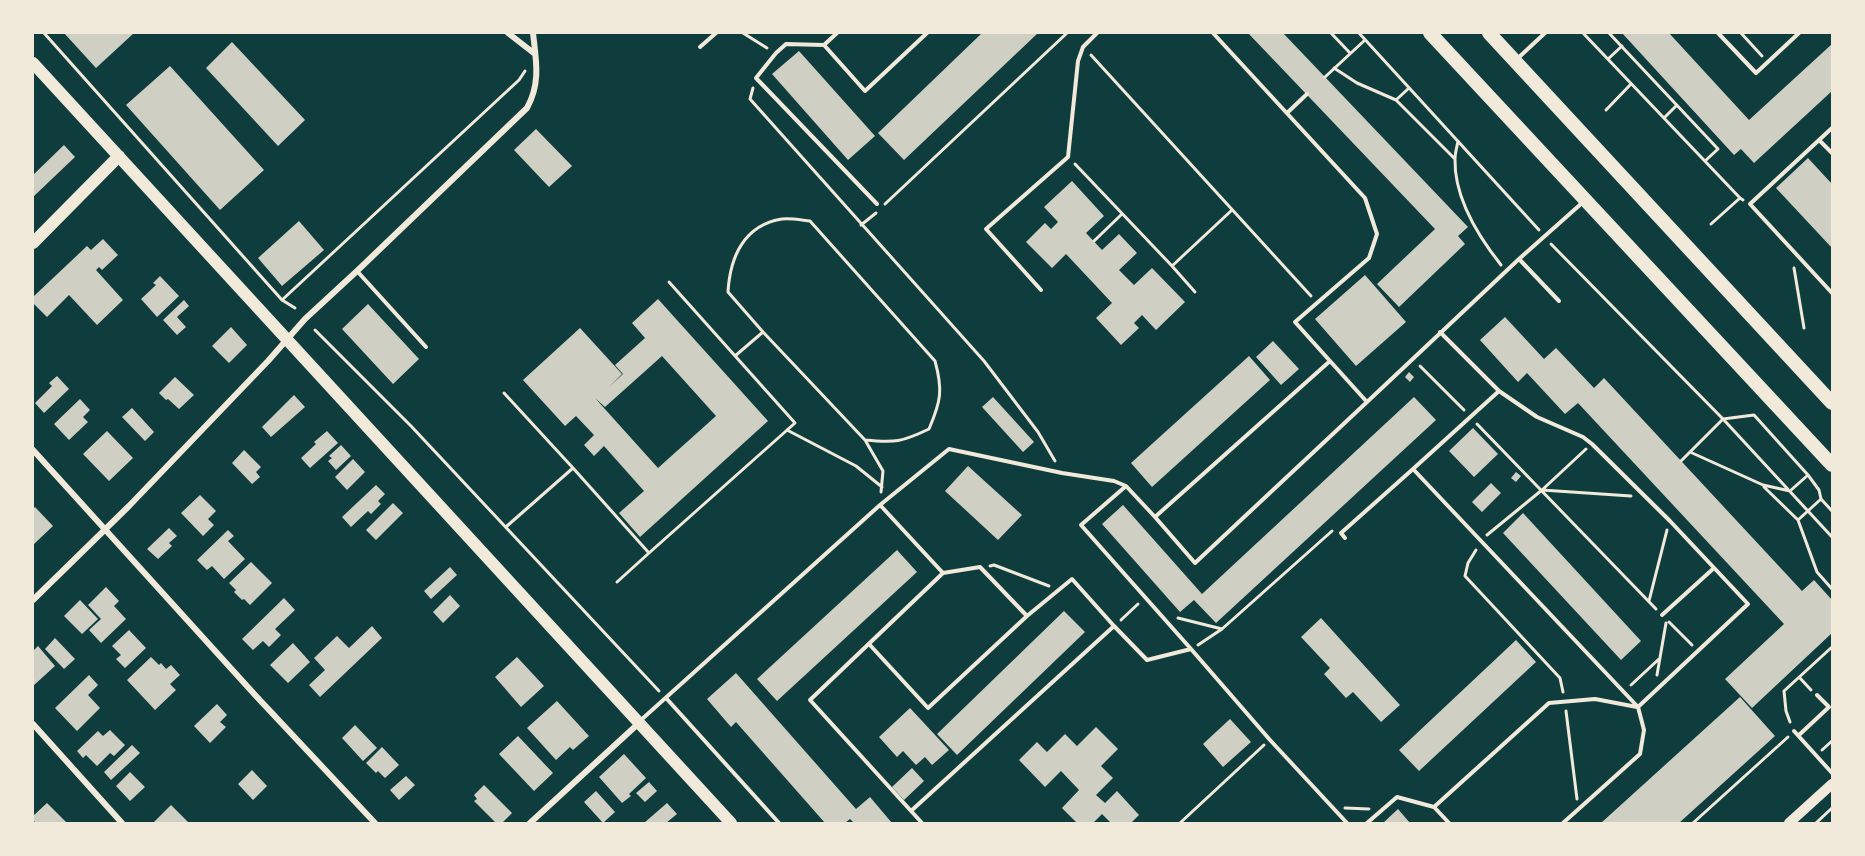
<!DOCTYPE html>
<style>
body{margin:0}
#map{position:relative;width:1865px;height:856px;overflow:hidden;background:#0f3d3e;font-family:"DM Sans",sans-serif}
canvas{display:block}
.frame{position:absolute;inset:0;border:34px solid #f1e9da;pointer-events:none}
</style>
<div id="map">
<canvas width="1865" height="856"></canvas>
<div class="frame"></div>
</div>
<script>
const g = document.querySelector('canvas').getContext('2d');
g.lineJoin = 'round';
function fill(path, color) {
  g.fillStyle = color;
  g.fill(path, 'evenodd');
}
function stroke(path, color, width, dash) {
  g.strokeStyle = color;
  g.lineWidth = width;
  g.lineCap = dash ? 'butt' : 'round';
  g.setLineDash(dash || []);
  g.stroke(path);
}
const building = new Path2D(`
 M64,33H134L96,68Z
 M982,33H1038L904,160L878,133Z
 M1248,33H1283L1468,227L1458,236L1465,244L1399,307L1377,284L1435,229Z
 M1622,33H1669L1749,120L1832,44V91L1754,163L1741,149L1734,155Z
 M232,42L305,120L278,146L206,68Z
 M799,51L875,136L848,160L772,74Z
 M170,66L264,170L220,210L126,105Z
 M536,129L572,166L549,187L514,150Z
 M64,145L75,157L33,197V175Z
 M1808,158L1832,184V248L1776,188Z
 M1072,181L1104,216L1086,233L1102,250L1119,234L1137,253L1119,270L1134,285L1152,268L1185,302L1156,330L1142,315L1134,323L1139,328L1121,345L1096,318L1112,303L1066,254L1052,268L1026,242L1045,223L1051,229L1058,222L1044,207Z
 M299,221L324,250L282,286L258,258Z
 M103,239L118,255L102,270L99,267L96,270L123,300L97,325L69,295L47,317L33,303V297L87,246L91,250Z
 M1365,275L1406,322L1356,366L1315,319Z
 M160,276L179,296L157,317L141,299L156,285L153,283Z
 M658,299L768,421L640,537L619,513L644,491L604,446L594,456L584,445L594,435L576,416L565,426L523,380L580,328L622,374L609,387L623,374L615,365L645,338L632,323ZM662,356L716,416L658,468L595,398L605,407Z
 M184,300L189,306L177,317L186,327L177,335L163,320Z
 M368,304L419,359L393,384L342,329Z
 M1505,317L1544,359L1556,348L1594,388L1604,378L1802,591L1814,580L1832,600V633L1752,708L1725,679L1784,624L1578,403L1565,414L1527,373L1518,382L1480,340Z
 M231,327L247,345L229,363L212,346Z
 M1273,341L1299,369L1281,385L1256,357Z
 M1249,356L1270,380L1152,487L1131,463Z
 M1409,372L1414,377L1410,382L1405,377Z
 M57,376L69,389L44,413L35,403L52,386L49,383Z
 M175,377L194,395L179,409L168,399L166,400L159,393Z
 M294,395L305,407L271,437L262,427Z
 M993,397L1034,442L1023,452L982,407Z
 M1414,397L1436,420L1216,623L1194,600L1180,612L1102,524L1123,505L1202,594Z
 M80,399L90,410L83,417L88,422L69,440L54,424Z
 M132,408L154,432L145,441L122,417Z
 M1473,428L1498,454L1474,477L1449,451Z
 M107,431L133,458L109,481L83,454Z
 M327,431L338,443L310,468L301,458L316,444L314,442Z
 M341,445L351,456L336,470L328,461L332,458L329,456Z
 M244,450L261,467L256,472L260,477L252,484L232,463Z
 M353,459L365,472L347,490L335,477Z
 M968,466L1022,515L998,540L945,491Z
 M1516,472L1521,476L1516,482L1511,478Z
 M1491,483L1501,493L1482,512L1472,502Z
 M376,485L385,494L378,501L381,504L371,514L368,511L351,527L342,517Z
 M200,495L216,511L208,519L214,525L203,536L181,513Z
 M393,503L403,513L376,540L366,530Z
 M35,507L53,526L33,545V509Z
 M1523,513L1641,641L1621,660L1503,533Z
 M169,528L177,536L169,543L172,546L158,559L147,549Z
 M228,530L234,536L228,541L245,559L224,579L212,566L207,570L197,560Z
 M897,550L917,572L777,701L757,679Z
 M251,562L272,583L250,605L244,599L242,600L234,592L236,590L229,583Z
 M450,567L457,575L431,599L424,591Z
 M106,587L119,601L114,606L126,619L101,643L89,630L101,619L88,605Z
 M450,595L460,606L443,623L433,612Z
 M284,598L295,610L275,629L281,635L269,647L263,641L253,650L242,639Z
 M80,600L98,619L82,634L64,616Z
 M1064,611L1085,632L957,755L937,734Z
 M1321,618L1400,705L1381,722L1353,692L1346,698L1324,674L1330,668L1301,637Z
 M372,626L382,638L320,697L309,685L325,670L314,658L337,636L349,648Z
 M129,630L146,648L125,668L116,659L121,655L112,646Z
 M55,638L75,659L64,669L45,649Z
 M1516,640L1536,662L1419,771L1399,750Z
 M293,643L310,662L288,683L270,665Z
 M38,646L55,666L33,686V651Z
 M151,657L159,665L161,663L166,669L171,665L180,675L170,684L176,690L155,710L127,680Z
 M517,657L544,686L521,707L495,677Z
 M736,673L856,809L870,797L892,823H854L850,819L845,823H825L736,722L731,727L707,699Z
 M89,675L98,685L88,695L100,708L77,731L55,708Z
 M1740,697L1775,736L1679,823H1601Z
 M557,701L589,736L573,750L570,747L556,760L527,728Z
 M217,704L227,715L220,722L226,727L210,743L194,726Z
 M910,708L949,750L932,765L925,757L916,765L903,751L897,757L879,737Z
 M1230,719L1251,742L1223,767L1203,744Z
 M355,725L377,748L363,761L342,738Z
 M1096,727L1118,749L1101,766L1113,778L1096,795L1105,803L1117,791L1139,815L1131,823H1111L1102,814L1093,823H1077L1062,808L1079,790L1061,771L1045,787L1019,760L1037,742L1047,752L1065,734L1077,746Z
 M110,730L125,745L114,756L110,753L97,766L86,755L83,758L77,751L98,731L103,736Z
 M518,736L553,773L534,791L499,754Z
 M132,745L140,753L111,780L104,772Z
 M382,747L399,765L385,778L378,771L376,773L366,763Z
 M624,754L646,778L629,794L631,796L622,803L599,777Z
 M912,768L924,781L904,800L892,787Z
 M252,770L267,786L253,800L238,784Z
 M130,772L145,787L130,801L116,786Z
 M406,776L415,785L399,800L390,790Z
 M649,782L657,791L645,802L636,793Z
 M484,785L512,813L502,823H496L474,801L477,799L474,795Z
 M596,791L615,812L603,823L584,802Z
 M47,803L67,823H36L33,820V816Z
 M667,803L677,814L666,823H644Z
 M171,805L189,823H153Z
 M1398,809L1410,823H1383Z`);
const path = new Path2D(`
 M44,33L282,300L295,308
 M743,33L767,48
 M1331,33L1350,53
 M1359,33L1539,230
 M1583,33L1740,198L1743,200
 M1609,33L1718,149L1705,161
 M1741,33L1762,56
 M1091,55L1311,296
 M1608,59L1622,46
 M1334,68L1357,83L1396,100L1409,88
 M1325,77L1365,40
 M753,88L750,99L984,361L1038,432L1055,461
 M1396,100L1454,158
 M1606,110L1631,84
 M1664,118L1677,105
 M1458,141C1457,147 1455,153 1455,159C1454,198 1478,236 1501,265
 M1075,164L1172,266L1232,210
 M885,204L1067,33
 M1711,224L1740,198
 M861,225L876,213
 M1094,241L1122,214
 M1551,244L1723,419L1832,537
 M1172,266L1195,292
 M1794,268L1804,328
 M282,300L519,80L525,71
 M315,330L411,426L659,691
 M735,356L763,332
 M1420,366L1464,410
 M504,393L573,468
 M1477,424L1656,609
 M787,430L856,466L882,487
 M865,440C895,443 902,442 929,429C941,401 943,390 935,361L810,221C801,220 791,218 782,219C744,225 730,257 728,292L763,332L865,440L883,471L881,492
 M1690,452L1763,485L1790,491L1808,475
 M1681,461L1723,419L1754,415L1808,475L1819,490L1821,499L1832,511
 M1764,487L1798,520L1817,572L1832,589
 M1542,490L1631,496
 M1798,520L1821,499
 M507,526L573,468L649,553L795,423L669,282
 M1487,535L1542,490L1586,449
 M1476,550L1468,563L1465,576L1560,678L1563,692
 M990,566L994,565L1049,586
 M617,582L649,553
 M1649,601L1667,530
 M1178,618L1222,629
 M1121,620L1138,604
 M1669,622L1692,645
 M1198,645L1222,629L1332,531
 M1657,675L1666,623
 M1799,677L1811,690
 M1631,685L1659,659
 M1566,711L1577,799
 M1790,722L1786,711L1784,691L1832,647
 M1822,750L1832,741
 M1345,808L1369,809
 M1180,823L1264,745
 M1693,823L1788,737
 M1816,823L1832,808`);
const service = new Path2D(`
 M837,33L824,45L786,44L776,53L756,78L877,204
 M1213,33L1365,198L1377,234L1369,258L1295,322L1330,361
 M1718,33L1756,73L1799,33
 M824,45L865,91L927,33
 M700,47L716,33
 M1517,59L1545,33
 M1287,113L1307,94
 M1832,128L1750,204L1832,293
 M1819,140L1832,153
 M1519,259L1559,301
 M357,271L426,347
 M1041,290L986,229L1068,157L1078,61L1083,47L1097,33
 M1440,332L1499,391L1537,417L1583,437L1592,444L1670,521L1748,604L1638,707
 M1499,391L1413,469L1638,707L1644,730L1640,754L1563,823
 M1126,486L1081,525L1191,649
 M1155,517L1195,563L1367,402
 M1345,538L1341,533L1413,469
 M1662,615L1714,568
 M1114,626L1147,660L1191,649L1270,740L1347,823
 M869,644L928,708L1027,616L980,567L943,573L880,505
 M666,698L779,823
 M641,720L880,505L949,449L1062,473L1114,481L1126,486L1155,517L1330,361L1367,402L1519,259L1582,203
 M1794,731L1832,773
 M1799,735L1829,707L1817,695
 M911,811L1114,626L1072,579L1027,616
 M922,823L810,700L943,573
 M1367,823L1397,797L1434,807
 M1449,823L1434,807L1549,703L1595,699L1637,707`);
const minor = new Path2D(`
 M508,33L535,54
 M33,450L256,696L375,823
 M33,600L129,506L268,361L305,319L357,271L527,108C541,83 536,60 533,33
 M33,724L122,823
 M530,823L639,723`);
const tertiary = new Path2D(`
 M1789,823L1832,784`);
const secondary = new Path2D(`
 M33,63L731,823
 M33,243L119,156`);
const primary = new Path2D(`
 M1430,33L1832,465
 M1489,33L1832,403`);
fill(building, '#cfcfc3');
stroke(path, '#f1e9da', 3);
stroke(service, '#f1e9da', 4);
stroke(minor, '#f1e9da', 6);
stroke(tertiary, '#f1e9da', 10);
stroke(secondary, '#f1e9da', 12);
stroke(primary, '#f1e9da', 14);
</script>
